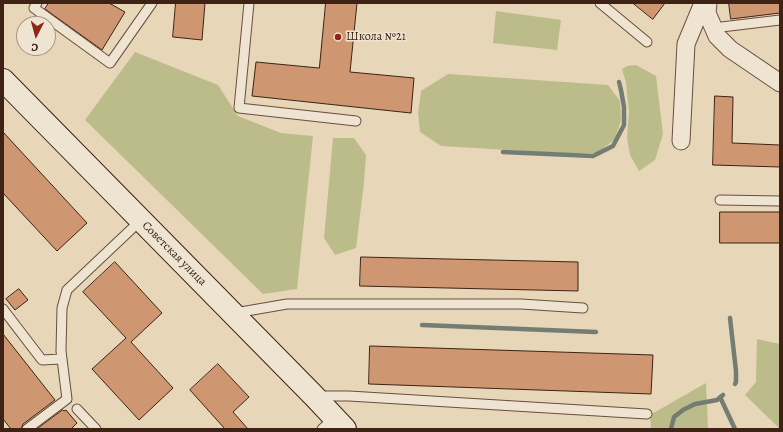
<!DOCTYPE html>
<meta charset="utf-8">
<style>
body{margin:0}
#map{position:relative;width:783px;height:432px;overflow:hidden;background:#e7d6b8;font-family:Alegreya,serif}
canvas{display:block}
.frame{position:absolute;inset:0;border:4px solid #3d2215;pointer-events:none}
.north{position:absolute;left:16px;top:16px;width:40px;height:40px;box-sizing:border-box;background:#efe4d1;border:1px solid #a89686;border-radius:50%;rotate:186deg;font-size:11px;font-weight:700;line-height:16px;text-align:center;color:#3d2215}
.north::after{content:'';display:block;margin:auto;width:14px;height:18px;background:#8f2418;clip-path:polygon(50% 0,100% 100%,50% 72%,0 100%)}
</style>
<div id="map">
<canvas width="783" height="432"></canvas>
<div class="frame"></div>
<div class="north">С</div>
</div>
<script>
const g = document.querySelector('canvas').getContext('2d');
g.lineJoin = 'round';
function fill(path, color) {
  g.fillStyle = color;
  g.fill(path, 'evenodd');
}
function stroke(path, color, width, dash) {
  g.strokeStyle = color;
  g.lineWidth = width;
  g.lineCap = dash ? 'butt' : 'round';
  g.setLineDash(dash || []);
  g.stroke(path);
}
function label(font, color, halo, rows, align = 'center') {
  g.font = font + ' Alegreya,serif';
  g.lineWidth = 3;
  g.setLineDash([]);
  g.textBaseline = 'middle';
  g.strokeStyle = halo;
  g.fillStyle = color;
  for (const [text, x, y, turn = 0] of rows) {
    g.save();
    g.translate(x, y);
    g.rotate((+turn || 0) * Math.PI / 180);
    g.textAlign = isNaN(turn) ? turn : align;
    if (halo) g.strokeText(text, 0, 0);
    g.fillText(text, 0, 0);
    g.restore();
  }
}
const green = new Path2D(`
 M496,11L561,20L557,50L493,43Z
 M135,52L218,85L238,116L281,133L313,136L297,289L263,294L85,120Z
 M636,65L656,76L663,134L655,160L639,171L630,155L627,138L629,112L626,83L622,69L627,66Z
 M448,74L608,85L620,101L621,120L615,139L598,153H559L441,146L420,132L418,113L421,91Z
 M333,138H354L366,155L364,183L356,248L335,255L324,238Z
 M757,339L780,344V429L745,395L756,382Z
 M706,383L708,429H651L650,415Z`);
const stream = new Path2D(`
 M503,152L593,156L613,146L624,125V107L621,90L619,82
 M730,318L736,371V382L735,384
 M422,325L596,332
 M720,397L735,429
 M671,429L674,417L683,410L695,404L717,400L723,395`);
const building = new Path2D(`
 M49,3H109L125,12L102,50L45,9Z
 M176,3H205L202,40L173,37Z
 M326,3H357L350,72L414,78L411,113L252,96L256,62L319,68Z
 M633,3H665L653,19Z
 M729,3H780V13L731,19Z
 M715,96L733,97L732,143L780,145V167L713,165Z
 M3,132L87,223L57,251L3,193Z
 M720,212H780V243H720Z
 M361,257L578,262V291L360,286Z
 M115,262L162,313L131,342L173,388L139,420L92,369L126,338L83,292Z
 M19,289L28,300L15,310L6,299Z
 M3,334L55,400L23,424L21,429H11L3,419Z
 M370,346L653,355L651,394L369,384Z
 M218,364L249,397L233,412L248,429H225L190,390Z
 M63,410L64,411L66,410L77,423L71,429H37Z`);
const lane = new Path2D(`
 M37,3L34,8L110,63L152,3
 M249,3L239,108L356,121
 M600,3L647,42
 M713,28L780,20
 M720,200L780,201
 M3,309L42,360L61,359
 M235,313L287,304H521L583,308
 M317,396H349L647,414
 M77,409L96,429
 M27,429L67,399L61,351L62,308L67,290L141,220
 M322,429L334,418`);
const street = new Path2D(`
 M708,3L707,13L717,36L730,49L780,83
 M681,141L686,44L703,3`);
const secondary = new Path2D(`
 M3,80L314,396L345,429`);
const markers = [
 [338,37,4,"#8f2418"]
];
const poiNames = [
 ["Школа №21",346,37]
];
const streetNames = [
 ["Советская улица",174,254,45]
];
fill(green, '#bcbc8a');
stroke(stream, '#737d73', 4.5);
fill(building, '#ce9671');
stroke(building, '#3d2215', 1);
stroke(lane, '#684f3e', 11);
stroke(street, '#684f3e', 19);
stroke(secondary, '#3d2215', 24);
stroke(lane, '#efe4d1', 9);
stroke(street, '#efe4d1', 17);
stroke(secondary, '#efe4d1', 22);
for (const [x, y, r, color] of markers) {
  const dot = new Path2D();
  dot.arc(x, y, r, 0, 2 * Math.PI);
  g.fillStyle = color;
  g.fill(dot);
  stroke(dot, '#efe4d1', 1.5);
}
label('12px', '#3d2215', '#efe4d1', poiNames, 'left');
label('12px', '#3d2215', '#efe4d1', streetNames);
</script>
